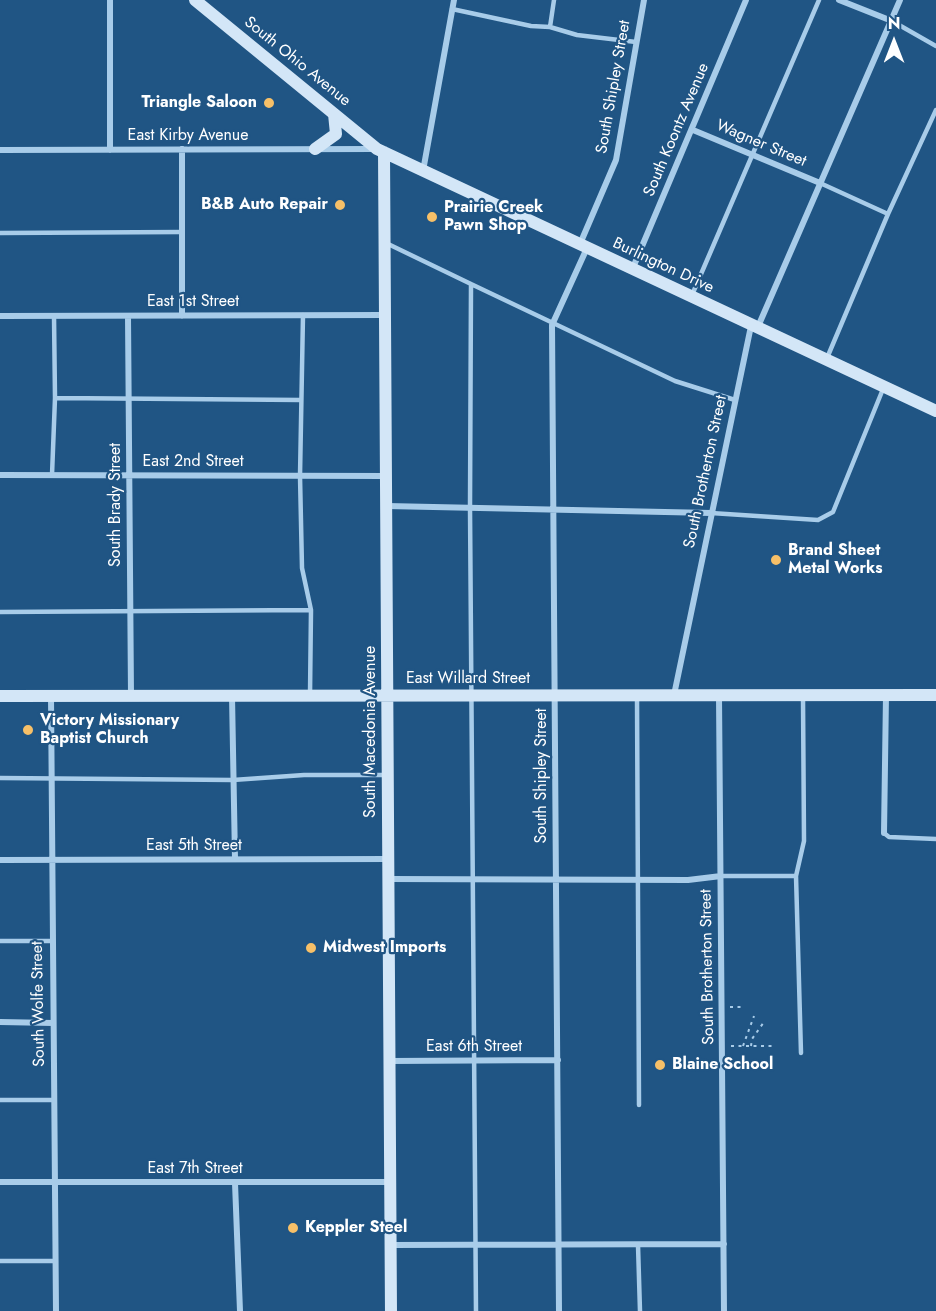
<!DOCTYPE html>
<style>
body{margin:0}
#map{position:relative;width:936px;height:1311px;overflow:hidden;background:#205584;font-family:Jost,sans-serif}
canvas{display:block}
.north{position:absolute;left:864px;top:12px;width:60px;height:60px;-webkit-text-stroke:4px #205584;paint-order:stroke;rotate:0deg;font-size:16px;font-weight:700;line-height:24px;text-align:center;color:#fff}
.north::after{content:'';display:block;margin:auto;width:21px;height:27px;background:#fff;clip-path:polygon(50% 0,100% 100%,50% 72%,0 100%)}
</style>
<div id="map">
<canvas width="936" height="1311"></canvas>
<div class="north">N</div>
</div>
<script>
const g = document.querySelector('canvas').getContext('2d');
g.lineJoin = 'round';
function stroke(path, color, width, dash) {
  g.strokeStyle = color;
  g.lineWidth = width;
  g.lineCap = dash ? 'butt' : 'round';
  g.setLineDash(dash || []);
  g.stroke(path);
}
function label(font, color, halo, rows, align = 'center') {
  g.font = font + ' Jost,sans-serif';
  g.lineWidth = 4.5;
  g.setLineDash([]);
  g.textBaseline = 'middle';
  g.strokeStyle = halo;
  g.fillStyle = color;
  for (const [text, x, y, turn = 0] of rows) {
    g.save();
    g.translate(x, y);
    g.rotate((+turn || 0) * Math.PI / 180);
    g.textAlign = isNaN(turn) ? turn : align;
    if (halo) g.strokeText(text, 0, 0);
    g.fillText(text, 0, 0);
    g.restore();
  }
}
const path = new Path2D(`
 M730,1007H742
 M731,1046H774
 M743,1046L754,1016
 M751,1046L752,1039L764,1022`);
const lane = new Path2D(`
 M554,0L550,27L577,35L636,42
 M452,9L531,26L550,27
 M892,21L936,46
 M820,183L888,214L936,110
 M0,233L182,232
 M386,243L471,284L470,507L476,1311
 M471,284L675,381L735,400
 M692,295L819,0
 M303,315L300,476L302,568L311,610L310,695
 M54,316L55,398
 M827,358L888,214
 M52,475L55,398L301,400
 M711,513L818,520L833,512L883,389
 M0,612L311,610
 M637,697L639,1105
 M0,778L233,780L304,775H387
 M884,833L889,837L936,839
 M721,876H796
 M0,941H52
 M801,1053L796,876L804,841L803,698
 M0,1100H54
 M638,1245L640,1311
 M0,1261H55`);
const street = new Path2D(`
 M839,0L892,21
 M693,130L820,183
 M182,149V316
 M0,150L374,149
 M110,150V0
 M423,171L454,0
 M580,244L616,160L644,0
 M632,270L746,0
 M0,316L385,315
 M128,316L131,695
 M757,329L900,0
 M0,475L386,476
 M387,506L711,513
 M674,695L751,326
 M51,696L56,1311
 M232,696L235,859
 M719,696L724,1311
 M884,833L886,695
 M0,860L389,859
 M389,879L688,880L721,876
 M0,1022L53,1023
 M390,1061L558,1060
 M0,1182H391
 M235,1183L240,1311
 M391,1245L724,1244
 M559,1311L552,325L587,248`);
const secondary = new Path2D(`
 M195,0L377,149L936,411
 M315,149L336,134L334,114
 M384,152L391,1311
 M0,696L936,695`);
const markers = [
 [269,103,6,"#f7c068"],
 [340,205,6,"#f7c068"],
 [432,217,6,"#f7c068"],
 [776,560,6,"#f7c068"],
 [28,730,6,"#f7c068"],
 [311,948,6,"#f7c068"],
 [660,1065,6,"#f7c068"],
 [293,1228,6,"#f7c068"]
];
const streetNames = [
 ["South Ohio Avenue",297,62,39],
 ["South Shipley Street",614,87,-80],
 ["South Koontz Avenue",677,130,-67],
 ["East Kirby Avenue",188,136],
 ["Wagner Street",761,144,23],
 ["Burlington Drive",663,266,25],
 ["East 1st Street",193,302],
 ["East 2nd Street",193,462],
 ["South Brotherton Street",706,472,-78],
 ["South Brady Street",116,505,-90],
 ["East Willard Street",468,679],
 ["South Macedonia Avenue",371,732,-90],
 ["South Shipley Street",542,776,-90],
 ["East 5th Street",194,846],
 ["South Brotherton Street",708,967,-91],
 ["South Wolfe Street",39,1004,-91],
 ["East 6th Street",474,1047],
 ["East 7th Street",195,1169]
];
const poiNames = [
 ["Triangle Saloon",257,103,"right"],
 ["B&B Auto Repair",328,205,"right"],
 ["Prairie Creek",444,208],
 ["Pawn Shop",444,226],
 ["Brand Sheet",788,551],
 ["Metal Works",788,569],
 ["Victory Missionary",40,721],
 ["Baptist Church",40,739],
 ["Midwest Imports",323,948],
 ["Blaine School",672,1065],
 ["Keppler Steel",305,1228]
];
stroke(path, '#a8cce9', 2, [3, 4.5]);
stroke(lane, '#a8cce9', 4.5);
stroke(street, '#a8cce9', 6);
stroke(secondary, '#d3e6f7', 12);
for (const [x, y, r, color] of markers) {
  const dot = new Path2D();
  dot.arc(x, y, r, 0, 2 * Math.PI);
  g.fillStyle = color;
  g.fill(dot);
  stroke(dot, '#205584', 2);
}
label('16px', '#fff', '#205584', streetNames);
label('bold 16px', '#fff', '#205584', poiNames, 'left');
</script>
